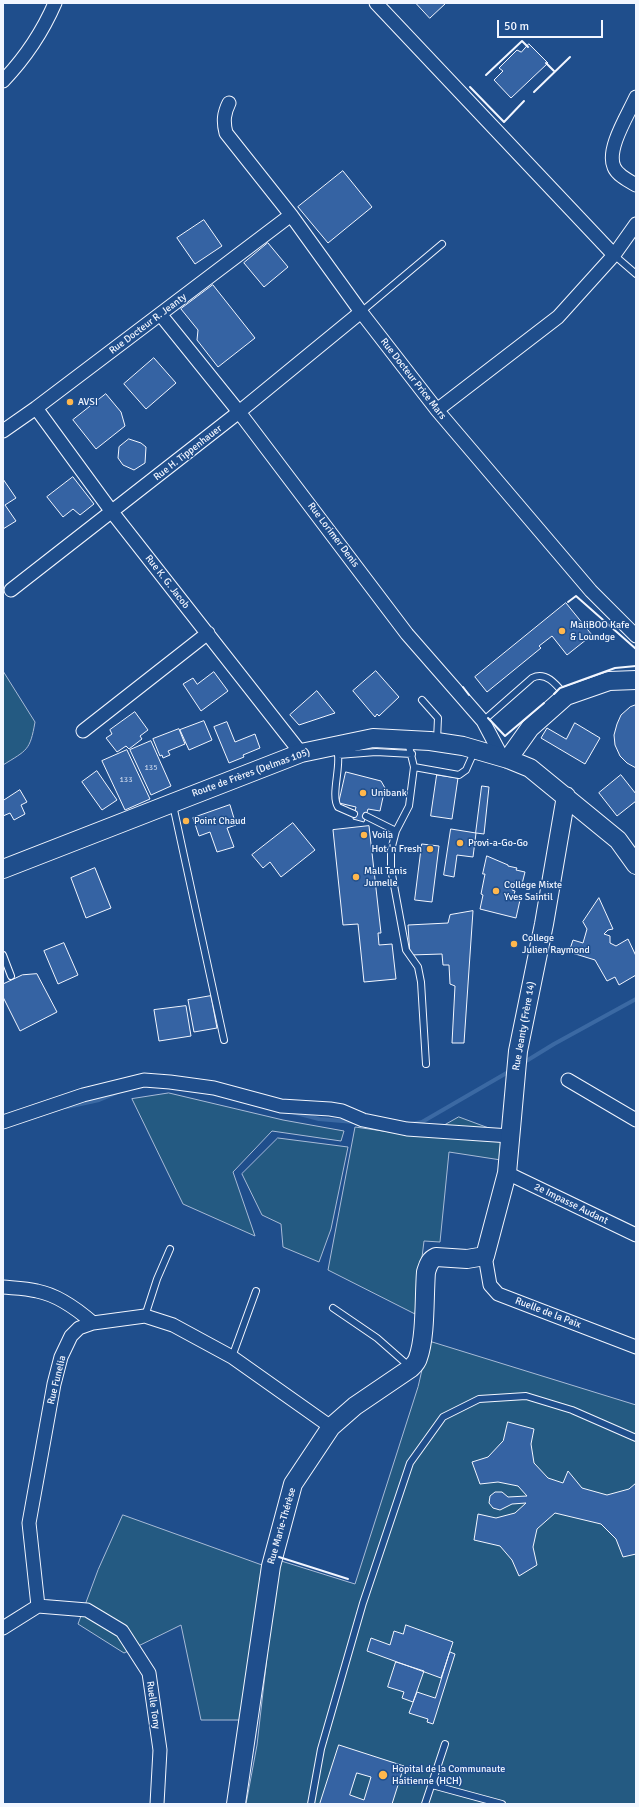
<!DOCTYPE html>
<meta charset="utf-8">
<style>
body{margin:0}
#map{position:relative;width:639px;height:1807px;overflow:hidden;background:#1f4e8c;font-family:Signika,sans-serif}
canvas{display:block}
.frame{position:absolute;inset:0;border:4px solid #f2f6ff;pointer-events:none}
.scale{position:absolute;left:497px;top:20px;width:106px;height:18px;box-sizing:border-box;border:2px solid #f2f6ff;border-top:0;padding-left:5px;font-size:12px;line-height:14px;white-space:nowrap;color:#f2f6ff;-webkit-text-stroke:3px #1f4e8c;paint-order:stroke}
</style>
<div id="map">
<canvas width="639" height="1807"></canvas>
<div class="frame"></div>
<div class="scale">50 m</div>
</div>
<script>
const g = document.querySelector('canvas').getContext('2d');
g.lineJoin = 'round';
function fill(path, color) {
  g.fillStyle = color;
  g.fill(path, 'evenodd');
}
function stroke(path, color, width, dash) {
  g.strokeStyle = color;
  g.lineWidth = width;
  g.lineCap = dash ? 'butt' : 'round';
  g.setLineDash(dash || []);
  g.stroke(path);
}
function label(font, color, halo, rows, align = 'center') {
  g.font = font + ' Signika,sans-serif';
  g.lineWidth = 3;
  g.setLineDash([]);
  g.textBaseline = 'middle';
  g.strokeStyle = halo;
  g.fillStyle = color;
  for (const [text, x, y, turn = 0] of rows) {
    g.save();
    g.translate(x, y);
    g.rotate((+turn || 0) * Math.PI / 180);
    g.textAlign = isNaN(turn) ? turn : align;
    if (halo) g.strokeText(text, 0, 0);
    g.fillText(text, 0, 0);
    g.restore();
  }
}
const green = new Path2D(`
 M3,671L35,722C30,751 27,750 3,765Z
 M169,1093L283,1120L344,1131L341,1141L272,1131L233,1172L255,1236L183,1204L132,1099Z
 M459,1117L505,1134L501,1160L449,1152L440,1242L424,1241L415,1314L328,1270L355,1127L404,1134L437,1129Z
 M278,1138L348,1147L331,1229L319,1262L283,1247L281,1224L262,1215L242,1174Z
 M429,1341L636,1405V1804H246L257,1745L278,1560L355,1584L418,1387Z
 M123,1515L262,1565L242,1720H201L181,1625L124,1653L78,1624L98,1570Z`);
const stream = new Path2D(`
 M523,1063L554,1044L636,999
 M67,1107L99,1100L116,1093
 M292,1112L319,1119L354,1122
 M411,1124L422,1122L510,1071`);
const building = new Path2D(`
 M416,3H446L430,18Z
 M529,44L548,63L511,98L494,80L503,71L499,68L517,50L521,52Z
 M343,171L372,207L328,243L298,207Z
 M204,220L222,246L195,264L177,238Z
 M268,243L288,267L264,287L244,263Z
 M213,285L255,338L218,367L197,340L198,330L181,309Z
 M154,358L176,383L146,409L124,384Z
 M106,394L121,412L125,426L96,449L73,420Z
 M129,439L141,443L146,447L145,463L134,470L123,465L118,458L119,447Z
 M73,477L94,504L80,515L73,509L63,517L47,497Z
 M3,479L16,498L5,505L16,521L3,529Z
 M566,603L592,635L567,655L552,636L539,646L541,648L487,692L475,677Z
 M376,671L399,697L379,716L377,714L375,717L353,691Z
 M214,672L228,691L201,711L183,684L193,678L197,684Z
 M317,691L335,713L299,725L290,715Z
 M636,705V768L627,763L620,756L615,745L614,735L617,724L621,715L630,707Z
 M135,712L148,730L140,736L142,739L129,749L126,746L117,752L106,738L112,734L110,730Z
 M204,721L212,740L189,750L180,730Z
 M227,722L235,742L255,734L260,748L243,755L244,757L229,763L214,727Z
 M575,723L600,738L585,764L541,738L547,728L566,739Z
 M179,729L185,744L168,751L170,755L163,758L162,755L160,756L153,739Z
 M151,741L171,786L151,795L130,750Z
 M127,750L150,799L125,810L102,761Z
 M97,771L117,800L102,810L82,782Z
 M346,772L381,781L385,788L380,811L368,809L364,822L353,819L356,807L339,803Z
 M437,775L458,778L452,819L431,816Z
 M621,775L636,794V801L617,816L599,793Z
 M482,786L489,787L484,834L476,833Z
 M20,790L27,802L21,805L25,814L14,820L10,813L3,816V801Z
 M230,805L236,825L227,828L234,847L217,852L210,832L199,836L193,818Z
 M293,823L315,850L281,877L270,862L263,868L252,855Z
 M369,826L381,933H378L379,945L392,944L396,979L364,982L358,924L343,925L333,830Z
 M451,829L476,833L473,857L457,855L454,877L444,875Z
 M422,844L439,846L432,902L415,900Z
 M487,856L508,865V866L517,868L516,870L525,872L522,884L514,882L512,890L515,891L513,898L520,900L516,918L480,909L483,895L481,894L485,874H483Z
 M95,868L111,908L86,918L71,878Z
 M599,898L613,929L608,930L604,934L610,936V943L616,946L628,939L636,956V975L619,985L615,977L607,981L595,960L569,952L573,940L583,943L587,929L583,922Z
 M473,911L464,1043H452L455,986L450,984L449,965H443L442,954L410,955L408,925L448,923L450,915Z
 M64,943L78,975L58,984L44,951Z
 M37,974L57,1012L20,1031L3,997V984L22,975Z
 M211,996L217,1028L194,1032L188,1000Z
 M186,1006L191,1036L159,1041L154,1010Z
 M508,1422L534,1429L531,1444L534,1463L548,1478L563,1483L568,1471L582,1488L607,1495L629,1489L636,1483V1554L623,1557L616,1539L601,1524L555,1513L537,1529L533,1547L537,1565L519,1576L512,1560L500,1546L474,1540L478,1514L496,1518L515,1513L526,1503L512,1504L500,1510L493,1508L489,1503L490,1496L495,1492H502L508,1497L527,1496L518,1486L498,1482L480,1484L472,1462L488,1457L503,1441Z
 M406,1625L453,1642L441,1678L367,1651L371,1638L390,1645L394,1631L403,1634Z
 M450,1652L455,1654L433,1724L427,1722L428,1719L409,1713L417,1692L435,1698Z
 M396,1662L424,1671L413,1702L402,1698L404,1692L388,1687Z
 M339,1745L404,1766L392,1804H320ZM357,1773L371,1777L364,1800L350,1795Z`);
const lane = new Path2D(`
 M614,255L636,274
 M361,312L442,244
 M422,700L438,718L437,740
 M483,721L532,678C546,671 556,684 565,695
 M408,742L414,767L409,806L396,831L391,850V869L406,950L418,967L421,982L426,1064
 M414,767L459,775L466,770L474,752
 M173,805L224,1040
 M354,814L338,807C331,796 340,770 338,755L376,752L412,754
 M366,816L396,831
 M3,955L11,976
 M333,1308L377,1338L410,1367
 M145,1316L157,1279L170,1249
 M232,1357L256,1291
 M432,1785L502,1804
 M311,1804L321,1749L363,1603L410,1463L443,1417L479,1399L526,1396L572,1410L636,1438
 M425,1804L445,1744`);
const street = new Path2D(`
 M376,3L614,255
 M3,81C25,58 42,33 55,3
 M636,97C628,115 606,149 614,167C617,175 629,181 636,185
 M229,103C224,113 223,121 226,133L291,215L361,312L437,410L591,591L636,636
 M160,314L239,412L407,634L483,721L502,757
 M36,408L112,512L301,753
 M437,410L558,317L614,255L636,224
 M3,431L36,408L291,215
 M11,590L239,412L361,312
 M83,731L208,633
 M568,1080L636,1120
 M3,1122L83,1095L144,1080L170,1082L214,1088L281,1106L330,1109L342,1111L363,1120L407,1129L510,1136
 M507,1173L636,1235
 M485,1256L490,1285L498,1294L636,1347
 M3,1287C14,1288 26,1288 37,1291C58,1295 77,1309 93,1323
 M38,1606L87,1610L122,1631L149,1673L160,1750L157,1804
 M3,1628L38,1606L29,1523L54,1384L61,1357L71,1336L79,1328L93,1323L145,1316L173,1325L232,1357L331,1427`);
const secondary = new Path2D(`
 M508,759L530,728L566,696L609,681L636,680
 M3,869L301,753L373,738L430,741L463,746L508,759L530,768L618,840L636,865
 M236,1804L271,1566L293,1484L331,1427L355,1406L411,1368C414,1365 417,1362 418,1358C426,1336 424,1297 426,1272C428,1266 429,1260 436,1257L467,1259L485,1256L507,1173L518,1051L544,924L566,796`);
const wall = new Path2D(`
 M546,63L554,71
 M486,75L522,41L528,47
 M470,87L504,122L524,101
 M534,92L570,57
 M568,602L576,596L636,649
 M463,687L469,695
 M554,694L560,688L615,668L636,666
 M488,718L505,736L544,703
 M279,1557L348,1579`);
const markers = [
 [70,402,4,"#ffb74d"],
 [562,631,4,"#ffb74d"],
 [363,793,4,"#ffb74d"],
 [186,821,4,"#ffb74d"],
 [364,835,4,"#ffb74d"],
 [460,843,4,"#ffb74d"],
 [430,849,4,"#ffb74d"],
 [356,877,4,"#ffb74d"],
 [496,891,4,"#ffb74d"],
 [514,944,4,"#ffb74d"],
 [383,1775,5,"#ffb74d"]
];
const numberNames = [
 ["135",151,768],
 ["133",126,780]
];
const streetNames = [
 ["Rue Docteur R. Jeanty",148,324,-37],
 ["Rue Docteur Price Mars",413,379,52],
 ["Rue H. Tippenhauer",188,453,-38],
 ["Rue Lorimer Denis",333,535,53],
 ["Rue K. G. Jacob",167,582,52],
 ["Route de Frères (Delmas 105)",251,773,-20],
 ["Rue Jeanty (Frère 14)",524,1026,-80],
 ["2e Impasse Audant",571,1204,26],
 ["Ruelle de la Paix",548,1313,21],
 ["Rue Funelia",57,1380,-76],
 ["Rue Marie-Thérèse",282,1526,-74],
 ["Ruelle Tony",153,1705,82]
];
const poiNames = [
 ["AVSI",78,402],
 ["MaliBOO Kafe",570,625],
 ["& Loundge",570,637],
 ["Unibank",371,793],
 ["Point Chaud",194,821],
 ["Voila",372,835],
 ["Provi-a-Go-Go",468,843],
 ["Hot 'n Fresh",422,849,"right"],
 ["Mall Tanis",364,871],
 ["Jumelle",364,883],
 ["College Mixte",504,885],
 ["Yves Saintil",504,897],
 ["College",522,938],
 ["Julien Raymond",522,950],
 ["Hopital de la Communaute",392,1769],
 ["Haitienne (HCH)",392,1781]
];
fill(green, '#245a82');
stroke(green, '#a8bbd7', 1);
stroke(stream, '#3b69a3', 4);
fill(building, '#3563a3');
stroke(building, '#f2f6ff', 1);
stroke(lane, '#f2f6ff', 8);
stroke(street, '#f2f6ff', 15);
stroke(secondary, '#f2f6ff', 20);
stroke(lane, '#1f4e8c', 6);
stroke(street, '#1f4e8c', 13);
stroke(secondary, '#1f4e8c', 18);
stroke(wall, '#f2f6ff', 2);
for (const [x, y, r, color] of markers) {
  const dot = new Path2D();
  dot.arc(x, y, r, 0, 2 * Math.PI);
  g.fillStyle = color;
  g.fill(dot);
  stroke(dot, '#1f4e8c', 1.5);
}
label('8px', '#c3d1e8', null, numberNames);
label('10px', '#f2f6ff', '#1f4e8c', streetNames);
label('10px', '#f2f6ff', '#1f4e8c', poiNames, 'left');
</script>
